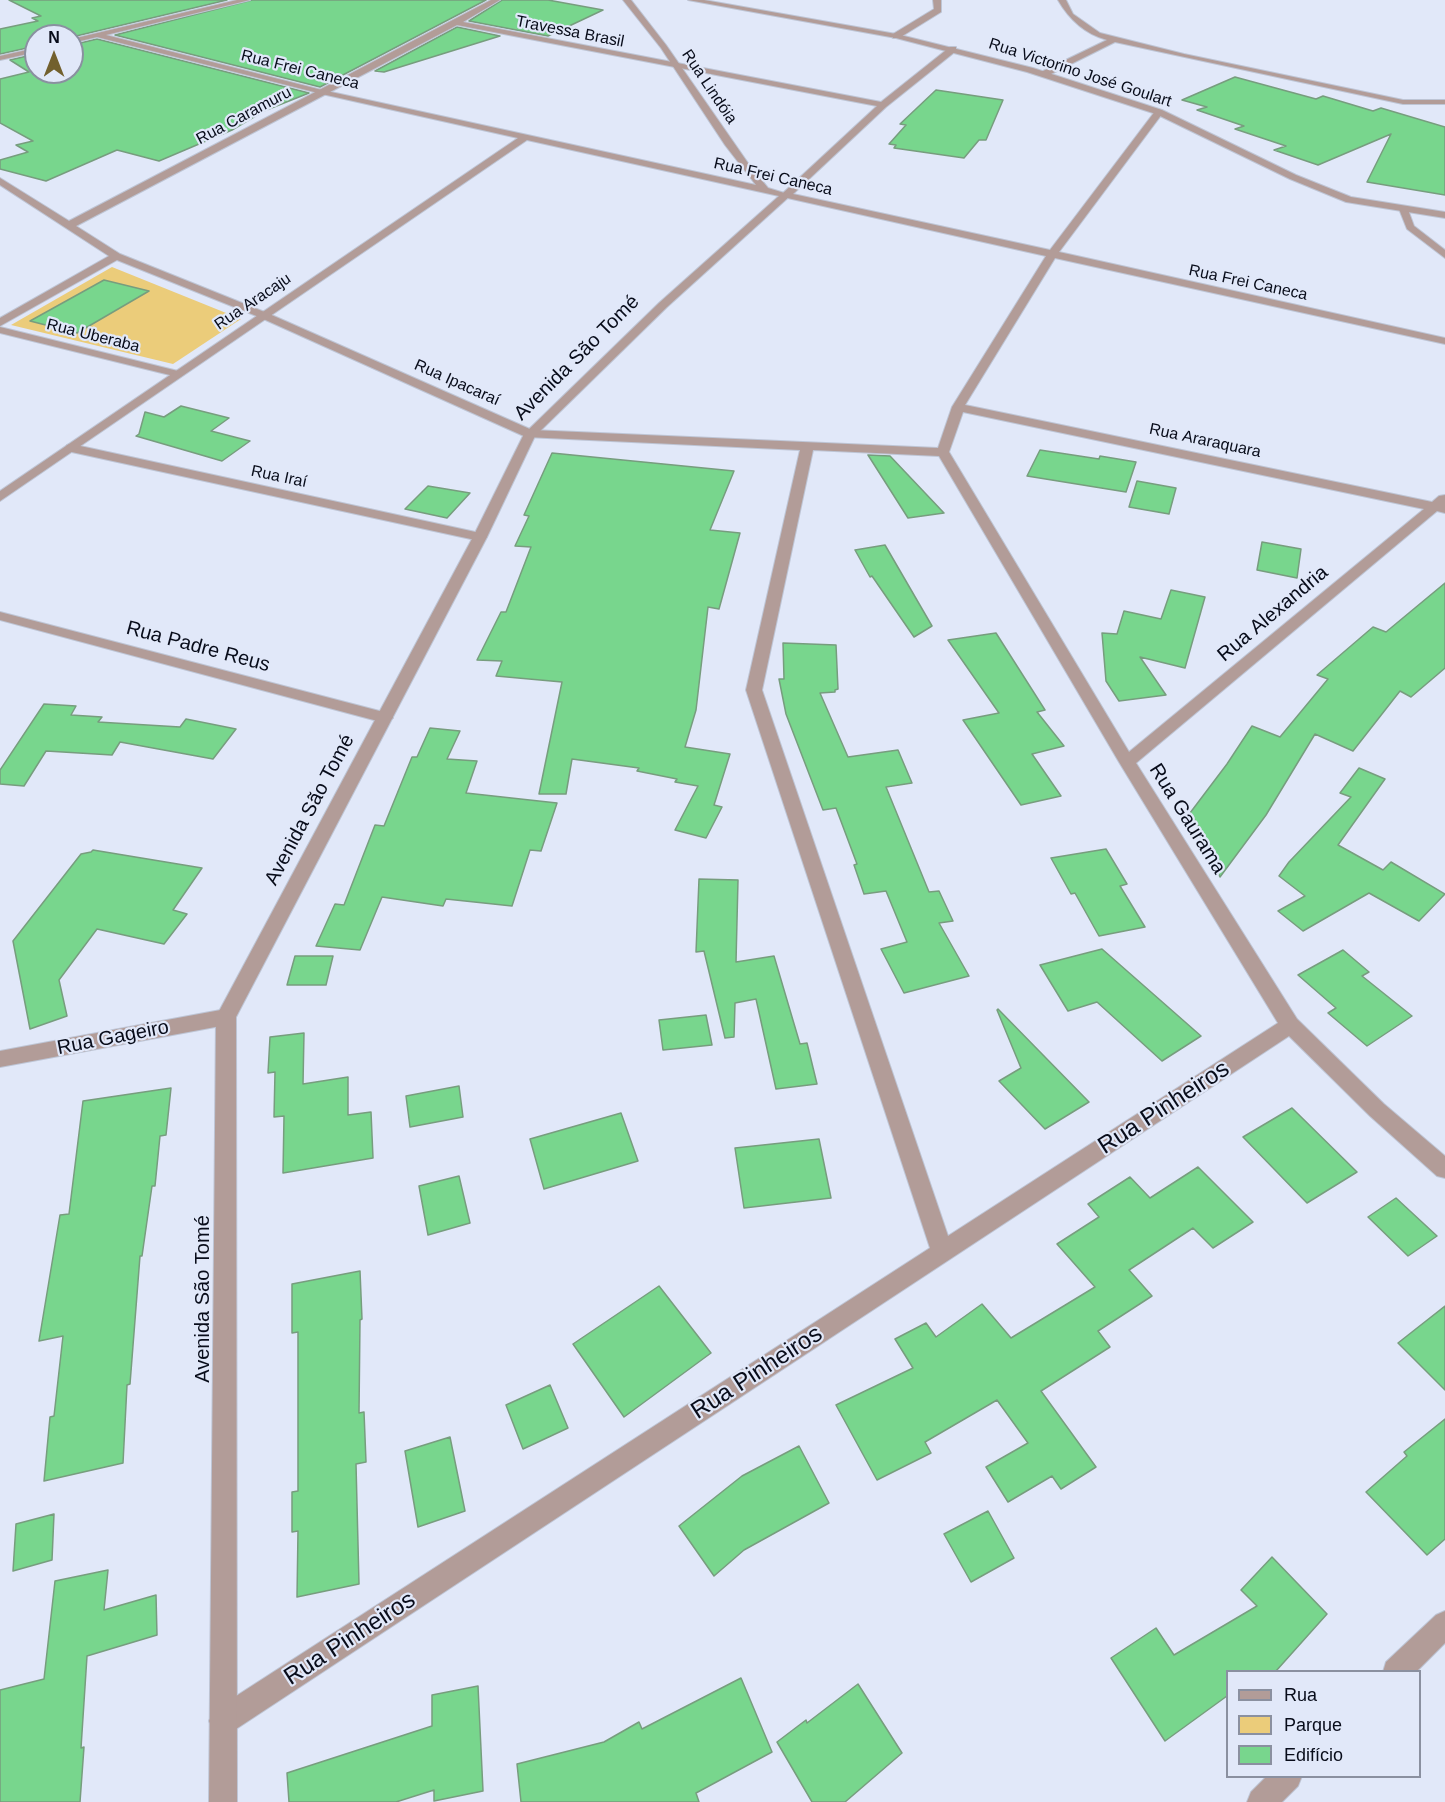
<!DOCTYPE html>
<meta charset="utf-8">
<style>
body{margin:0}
#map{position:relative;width:1445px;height:1802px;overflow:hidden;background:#e1e8f9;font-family:Arial,sans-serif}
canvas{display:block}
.legend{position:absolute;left:1226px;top:1670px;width:195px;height:108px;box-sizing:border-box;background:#e1e8f9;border:2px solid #8a90a0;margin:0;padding:8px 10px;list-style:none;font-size:18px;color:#080c1a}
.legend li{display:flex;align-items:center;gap:12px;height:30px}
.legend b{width:30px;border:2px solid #8a90a0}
.north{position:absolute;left:24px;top:24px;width:60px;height:60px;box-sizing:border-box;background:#e1e8f9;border:2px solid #8a90a0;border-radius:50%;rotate:0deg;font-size:16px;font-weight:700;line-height:24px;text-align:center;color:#080c1a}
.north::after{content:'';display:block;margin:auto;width:21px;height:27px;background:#72602e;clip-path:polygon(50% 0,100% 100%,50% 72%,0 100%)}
</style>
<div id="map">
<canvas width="1445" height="1802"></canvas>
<ul class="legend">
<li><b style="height:8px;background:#b29c98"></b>Rua</li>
<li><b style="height:16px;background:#ebcc7a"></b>Parque</li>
<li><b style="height:16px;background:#78d68d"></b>Edifício</li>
</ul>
<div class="north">N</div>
</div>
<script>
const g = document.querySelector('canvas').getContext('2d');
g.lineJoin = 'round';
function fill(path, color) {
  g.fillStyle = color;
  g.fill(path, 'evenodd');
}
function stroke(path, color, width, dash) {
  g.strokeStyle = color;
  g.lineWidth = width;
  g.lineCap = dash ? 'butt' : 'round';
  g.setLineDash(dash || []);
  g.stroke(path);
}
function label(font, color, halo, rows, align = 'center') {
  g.font = font + ' Arial,sans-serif';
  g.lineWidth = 4.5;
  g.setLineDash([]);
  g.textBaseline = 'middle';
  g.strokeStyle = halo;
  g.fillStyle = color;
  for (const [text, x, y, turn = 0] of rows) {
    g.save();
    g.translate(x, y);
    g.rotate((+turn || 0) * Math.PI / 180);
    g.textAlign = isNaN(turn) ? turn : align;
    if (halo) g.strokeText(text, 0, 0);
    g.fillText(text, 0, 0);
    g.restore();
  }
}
const green = new Path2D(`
 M112,267L241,319L173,364L11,325Z`);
const building = new Path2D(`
 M9,0H227L72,37L36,36V46L0,54V29L38,21L32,18L41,16Z
 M252,0H486L320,87L115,35Z
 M502,0H548L603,10L548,36L469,21Z
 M457,27L500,36L384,72L375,71Z
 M97,39L309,93L264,111L232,130L159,161L117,150L46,181L0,169V160L28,152L16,145L33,141L0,123V79L29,72L10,60L36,54V72H72V45Z
 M1235,77L1316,99L1323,96L1373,111L1381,108L1445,127V195L1367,182L1391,134L1318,165L1274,150L1286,146L1235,129L1244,126L1197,110L1207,107L1182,100Z
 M936,90L1003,100L986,140H979L964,158L894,148L896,145L889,144L906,125L900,124Z
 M104,280L149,291L77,333L30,321Z
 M181,406L229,418L211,431L250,441L222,461L136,436L139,434L145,412L164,417Z
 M1040,450L1099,459L1100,456L1136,462L1126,492L1027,476Z
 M552,453L734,471L710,530L740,533L719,609L708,607L696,710L685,747L730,754L714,805L722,807L706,838L675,830L698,786L675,782L677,779L637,771L639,768L572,759L566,794H539L562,682L496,676L502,661L477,660L501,612H506L531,547L515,546L529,516L524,515Z
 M868,455L890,456L944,513L908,518Z
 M1137,481L1176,488L1169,514L1129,507Z
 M428,486L470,493L447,518L405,509Z
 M1262,542L1301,549L1297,578L1257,570Z
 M885,545L932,626L914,637L872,576L870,577L855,550Z
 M1445,583V668L1411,697L1400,691L1353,751L1315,734L1266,815L1220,877L1196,829L1199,827L1190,813L1227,764L1252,726L1280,737L1328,679L1317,675L1373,627L1386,632Z
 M1171,590L1205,597L1185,668L1140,657L1166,695L1119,701L1106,681L1102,633L1117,634L1124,611L1161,619Z
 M996,633L1045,710L1037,712L1064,746L1032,754L1061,796L1021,805L963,720L999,713L948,640Z
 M783,643L836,645L838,689L835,690V692L820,693L848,757L898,750L912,783L886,787L929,892L939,891L953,921L939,923L969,976L904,993L881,949L907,942L886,891L864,894L854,865L857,864L836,808L823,810L786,714L779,679H784Z
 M44,704L76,706L71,715L102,717L98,722L180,727L186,719L236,729L213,759L120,742L112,755L46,751L24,786L0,784V770Z
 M430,728L460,731L447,759L477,761L466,793L557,803L541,851L530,850L512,906L446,899L443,906L382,897L360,950L316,946L335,904L344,905L375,825L384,826L412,757H417Z
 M1359,768L1385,779L1338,845L1383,870L1391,862L1445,894L1419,921L1369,893L1303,931L1278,911L1305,896L1279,876L1289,862L1351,797L1340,793Z
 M1106,849L1127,884L1120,886L1145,927L1099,936L1075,893L1071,894L1051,858Z
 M93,850L202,868L173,910L187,914L164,944L97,929L59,980L67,1016L30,1029L13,941L81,854L91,852Z
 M699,879L738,880L736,962L774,956L800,1044L807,1043L817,1084L776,1089L756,999L735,1003L734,1037L725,1038L704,951L696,952Z
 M1102,949L1201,1036L1162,1061L1097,1002L1068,1011L1040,965Z
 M1343,950L1369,972L1362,976L1412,1016L1367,1046L1328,1013L1336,1008L1298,975Z
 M295,956H333L326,985H287Z
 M998,1009L1089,1102L1045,1129L999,1081L1021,1068L997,1010Z
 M706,1015L712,1045L663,1050L659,1020Z
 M304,1033L303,1084L348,1077V1115L371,1112L373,1158L283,1173L284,1116L274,1117L275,1072L268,1073L270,1037Z
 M459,1086L463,1117L410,1127L406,1096Z
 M171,1088L166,1135L160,1136L155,1186H152L142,1256H140L130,1384L127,1385L123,1463L44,1481L50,1417L54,1416L63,1336L39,1341L60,1215L69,1214L83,1101Z
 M1292,1108L1357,1172L1307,1203L1243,1137Z
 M621,1113L638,1161L544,1189L530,1139Z
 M819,1139L831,1198L744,1208L735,1148Z
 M1198,1167L1253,1222L1213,1248L1193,1228L1129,1270L1152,1296L1098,1331L1110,1347L1041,1391L1096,1467L1061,1489L1052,1476L1008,1502L986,1467L1028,1443L997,1400L925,1442L931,1453L877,1480L836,1405L913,1368L895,1339L926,1323L936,1337L982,1304L1011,1338L1095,1287L1057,1244L1099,1217L1088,1204L1130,1177L1150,1198Z
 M459,1176L470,1223L428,1235L419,1186Z
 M1396,1198L1437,1236L1408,1256L1368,1217Z
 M360,1271L362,1319L360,1320L359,1413L364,1412L366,1462L356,1464L359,1584L297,1597L298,1531L292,1532V1492L298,1491V1332L292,1333V1284Z
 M659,1286L711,1353L624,1417L573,1344Z
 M1445,1306V1390L1398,1343Z
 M550,1385L568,1428L523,1449L506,1405Z
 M1445,1419V1539L1427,1555L1366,1492L1407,1456L1404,1452Z
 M450,1437L465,1511L418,1527L405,1451Z
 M799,1446L829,1503L744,1550L714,1576L679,1526L742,1476Z
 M988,1511L1014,1558L971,1582L944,1534Z
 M54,1514L52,1560L13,1571L16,1524Z
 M1272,1557L1327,1614L1276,1671H1227V1696L1165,1741L1111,1658L1156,1628L1174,1655L1257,1606L1241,1590Z
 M108,1570L104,1610L156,1595L157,1635L87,1656L81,1748L84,1747L80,1802H0V1690L44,1679L55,1581Z
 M741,1678L772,1752L696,1793L699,1802H521L517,1764L604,1742L639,1722L642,1729Z
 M858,1684L902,1753L845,1802H812L777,1742L806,1720L807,1723Z
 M478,1686L483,1791L434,1801V1790L396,1802H289L287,1773L432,1726V1695Z`);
const minor = new Path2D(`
 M491,0H500L463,22L881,102L950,47H956V51L886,107L793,194L1050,250L1156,110H1162V114L1059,252L1445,338V344L1055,258L965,405L1432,502L1439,496L1445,495V513L1437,511L1136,763L1297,1019L1384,1104L1445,1156V1178L1437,1176L1370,1116L1289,1036L233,1731L223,1735L213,1731L209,1721L213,1711L930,1248L746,690L800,450L526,437L259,317L117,260L0,326V318L109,256L0,185V178L69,221ZM457,25L877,106L783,193V197L1046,256L952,407L938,448L532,430L267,313L120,254L76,226ZM963,412L1424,509L1129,752L949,452ZM813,450L939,456L1119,762L1278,1023L948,1236L762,690Z
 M933,0H941V12L899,38H893V34L934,9Z
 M1058,0H1066L1073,14L1100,33L1184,54L1403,100H1445V104H1403L1115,42L1047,76H1041V72L1107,40C1085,34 1069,19 1058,0Z
 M1401,207H1407L1414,226L1445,250V258L1407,229L1399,209Z
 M0,327L182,372L184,374L178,377L0,333Z
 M71,444L480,533L487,537L480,541L67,451L65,448L67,445Z
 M0,612L391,714L393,718L385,723L0,620Z
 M226,1009L233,1011L236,1017L233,1023L226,1025L0,1067V1051Z
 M1445,1611V1643L1416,1672H1383L1386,1662L1436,1615Z
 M1267,1776H1302L1298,1786L1282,1802H1247L1251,1792Z`);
const tertiary = new Path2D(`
 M237,0H250L106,35L322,90L756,185L725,145L661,48L623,0H631L666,45L750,166L768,188L791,195L667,307L535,436L487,537L236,1017L237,1802H209L216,1017L473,537L524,434L659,303L779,196L527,140L0,501V491L518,138L322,94L97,37L72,43V39Z
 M688,0H704L896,34L1033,68L1162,110L1296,175L1351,197L1445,212V218L1346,202L1290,179L1156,114L1027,72L896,38Z
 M36,48V52L0,60V56Z`);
const farStreetnames = [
 ["Travessa Brasil",570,32,11],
 ["Rua Frei Caneca",300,70,14],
 ["Rua Victorino José Goulart",1080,73,18],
 ["Rua Lindóia",709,87,56],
 ["Rua Caramuru",244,116,-28],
 ["Rua Frei Caneca",773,177,13],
 ["Rua Frei Caneca",1248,283,12],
 ["Rua Aracaju",253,302,-34],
 ["Rua Uberaba",93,336,14],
 ["Rua Ipacaraí",457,383,24],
 ["Rua Araraquara",1205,441,12],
 ["Rua Iraí",279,477,12]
];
const streetNames = [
 ["Avenida São Tomé",577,358,-45],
 ["Rua Alexandria",1273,614,-40],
 ["Rua Padre Reus",198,647,15],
 ["Avenida São Tomé",310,810,-62],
 ["Rua Gaurama",1187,819,58],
 ["Rua Gageiro",113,1038,-11],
 ["Avenida São Tomé",203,1299,-90]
];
const nearStreetnames = [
 ["Rua Pinheiros",1164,1108,-33],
 ["Rua Pinheiros",757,1373,-33],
 ["Rua Pinheiros",350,1639,-33]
];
fill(green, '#ebcc7a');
fill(building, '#78d68d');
stroke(building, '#779d7e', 1.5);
stroke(minor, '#bec5d5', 2);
stroke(tertiary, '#bec5d5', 2);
fill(minor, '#b29c98');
fill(tertiary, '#b29c98');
label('16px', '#080c1a', '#e1e8f9', farStreetnames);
label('20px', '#080c1a', '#e1e8f9', streetNames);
label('24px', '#080c1a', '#e1e8f9', nearStreetnames);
</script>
